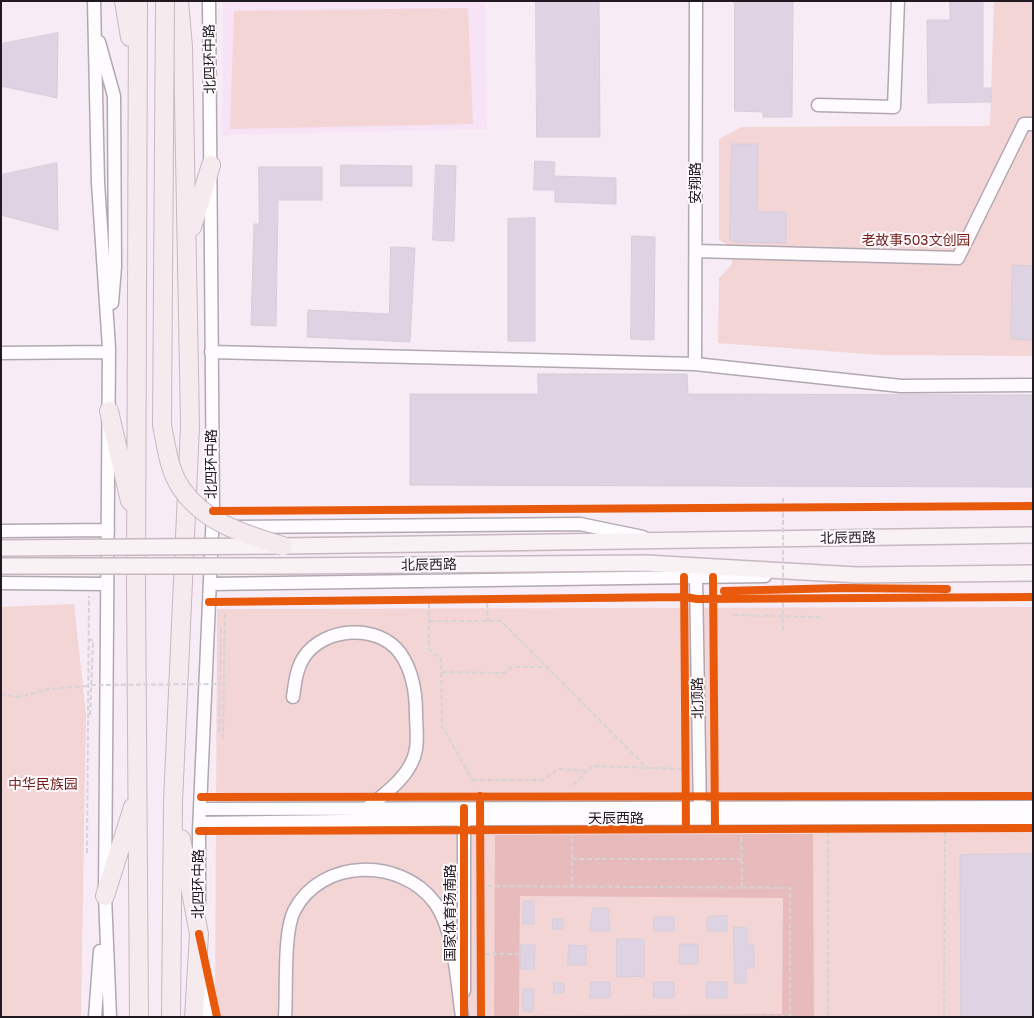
<!DOCTYPE html>
<meta charset="utf-8">
<style>
body{margin:0}
#map{position:relative;width:1034px;height:1018px;overflow:hidden;background:#f7ebf6;font-family:"Golos Text",sans-serif}
canvas{display:block}
.frame{position:absolute;inset:0;border:2px solid #211920;pointer-events:none}
</style>
<div id="map">
<canvas width="1034" height="1018"></canvas>
<div class="frame"></div>
</div>
<script>
const g = document.querySelector('canvas').getContext('2d');
g.lineJoin = 'round';
function fill(path, color) {
  g.fillStyle = color;
  g.fill(path, 'evenodd');
}
function stroke(path, color, width, dash) {
  g.strokeStyle = color;
  g.lineWidth = width;
  g.lineCap = dash ? 'butt' : 'round';
  g.setLineDash(dash || []);
  g.stroke(path);
}
function label(font, color, halo, rows, align = 'center') {
  g.font = font + ' "Golos Text","Noto Sans SC",sans-serif';
  g.lineWidth = 4;
  g.setLineDash([]);
  g.textBaseline = 'middle';
  g.strokeStyle = halo;
  g.fillStyle = color;
  for (const [text, x, y, turn = 0] of rows) {
    g.save();
    g.translate(x, y);
    g.rotate((+turn || 0) * Math.PI / 180);
    g.textAlign = isNaN(turn) ? turn : align;
    if (halo) g.strokeText(text, 0, 0);
    g.fillText(text, 0, 0);
    g.restore();
  }
}
const built = new Path2D(`
 M223,1H485L487,129L222,135Z`);
const green = new Path2D(`
 M994,1H1033V356L881,355L718,343L719,278L732,264V247L719,240V139L742,127L990,126Z
 M468,8L473,124L230,129L234,11Z
 M74,604L86,714L81,1017H1V607Z
 M1033,607V1017H215L217,609Z`);
const forest = new Path2D(`
 M813,834L814,1017H494L495,835ZM520,896L783,898L782,1014L519,1016Z`);
const building = new Path2D(`
 M536,1H599L600,137H537Z
 M735,1H793L792,117H763V112L735,111Z
 M950,1H983V88H991V102L928,103L927,20H950Z
 M58,33L57,98L1,86V44Z
 M732,144H758L757,212H786V243L737,242L730,240Z
 M535,161L555,162L554,176L616,178V204L555,202V190H534Z
 M57,163L58,230L1,215V175Z
 M341,165L412,166V186H341Z
 M436,165L456,166L454,241L433,240Z
 M259,167H322V200H278L276,326L251,325L254,224H259Z
 M535,218V341H508V219Z
 M632,236L655,237L654,340L631,339Z
 M391,247L415,248L410,342L307,337L308,310L389,314Z
 M1013,265L1033,266V340L1011,339Z
 M538,374H687L688,394L1033,395V487L410,485V394H538Z
 M1033,854V1017H961L960,855Z
 M524,901H534V924H523Z
 M593,908H608L610,931H590Z
 M727,916V931H707V917Z
 M654,917H674V931H654Z
 M553,919H563V929H553Z
 M734,927L747,928V945H754V968H746V983H735Z
 M617,939H644V976L617,977Z
 M680,944H698V964H680Z
 M521,945H535L534,969H521Z
 M569,945L586,946V965H568Z
 M591,982H610V998H590Z
 M654,982H674V998H654Z
 M707,982H727V998H707Z
 M554,983H564V993H554Z
 M523,989H534L533,1012L523,1011Z`);
const path = new Path2D(`
 M746,510H817
 M723,599L1033,596
 M429,603V649L441,659L442,726L475,785
 M487,603L488,621
 M733,615L820,617
 M429,621H501L647,768
 M88,640H93L90,718
 M442,672L504,673L512,667H547
 M1,694L20,697L49,689L88,686
 M219,732L221,630L224,631
 M223,739L225,613
 M472,780H542L559,769L587,771L593,766L683,769
 M573,785L587,771
 M741,830L742,888
 M572,831V886
 M87,853L89,596
 M572,859H742
 M480,886L790,888V1016L588,1017
 M477,954H519
 M828,1017V831
 M944,1017L945,831`);
const minor = new Path2D(`
 M94,1L98,183L109,348L105,896L110,1017
 M99,42L114,96L115,267L112,303
 M818,105L894,107L898,1
 M696,251L958,258L1024,124H1033
 M211,352L695,364L901,386L1033,385
 M1,353L109,352
 M695,364L696,1
 M237,527L580,524L643,537
 M1,531L108,530
 M696,577L700,815
 M1,583L107,584
 M210,584L765,576
 M293,697C295,684 296,669 304,657C324,627 378,623 400,653C413,671 416,692 416,714C416,725 418,738 416,749C412,775 386,793 366,809
 M200,809L1033,807
 M200,823L480,819L1033,818
 M199,903V831L213,511L209,1
 M203,976L207,1017
 M464,991V813
 M95,1017L100,951
 M285,1017C287,990 283,934 294,911C321,858 401,857 435,903C455,931 457,983 462,1017`);
const major = new Path2D(`
 M283,546L1033,535
 M284,566L646,563L857,575L1033,573`);
const highway = new Path2D(`
 M124,1L130,37
 M138,1L136,585L139,1017
 M192,227L211,165
 M109,411L130,501
 M181,839L199,934L194,1017
 M105,896L133,807
 M171,1017L173,802L190,426L183,47L179,1`);
const pathBridge = new Path2D(`
 M783,630V498
 M91,685L220,684`);
const majorBridge = new Path2D(`
 M1,548L276,546
 M1,566H284`);
const highwayBridge = new Path2D(`
 M165,1L162,425C166,445 169,471 181,488C205,523 244,534 283,546`);
const cycleway = new Path2D(`
 M213,511L1033,506
 M684,577L686,829
 M713,577L715,829
 M724,591L842,588L947,589
 M209,602L685,597L697,599L1033,597
 M480,796L481,1017
 M201,797L1033,796
 M199,831L1033,828
 M199,934L217,1017
 M464,1017V808`);
const streetNames = [
 ["北四环中路",210,59,-91],
 ["安翔路",696,183,-90],
 ["北四环中路",212,464,-90],
 ["北辰西路",848,538,-1],
 ["北辰西路",429,565,-1],
 ["北顶路",698,698,-91],
 ["天辰西路",616,819],
 ["北四环中路",199,884,-90],
 ["国家体育场南路",451,913,-90]
];
const parkNames = [
 ["老故事503文创园",916,241],
 ["中华民族园",43,785]
];
fill(built, '#f8e2f5');
fill(green, '#f4d5d6');
fill(forest, '#e7bbbb');
fill(building, '#ddd3e3');
stroke(building, '#d5ced8', 1);
stroke(minor, '#b2a8b1', 15);
stroke(major, '#c7b8c0', 18);
stroke(highway, '#c7b8c0', 20);
stroke(path, '#d6d2d5', 2, [5, 2.5]);
stroke(minor, '#fefcfe', 12);
stroke(major, '#f9f2f5', 15);
stroke(highway, '#f5ebef', 18);
stroke(majorBridge, '#c7b8c0', 18, []);
stroke(highwayBridge, '#c7b8c0', 20, []);
stroke(pathBridge, '#d6d2d5', 2, [5, 2.5]);
stroke(majorBridge, '#f9f2f5', 15);
stroke(highwayBridge, '#f5ebef', 18);
stroke(cycleway, '#e8590c', 8);
label('14px', '#211920', '#fef9fd', streetNames);
label('14px', '#711f18', '#fef9fd', parkNames);
</script>
